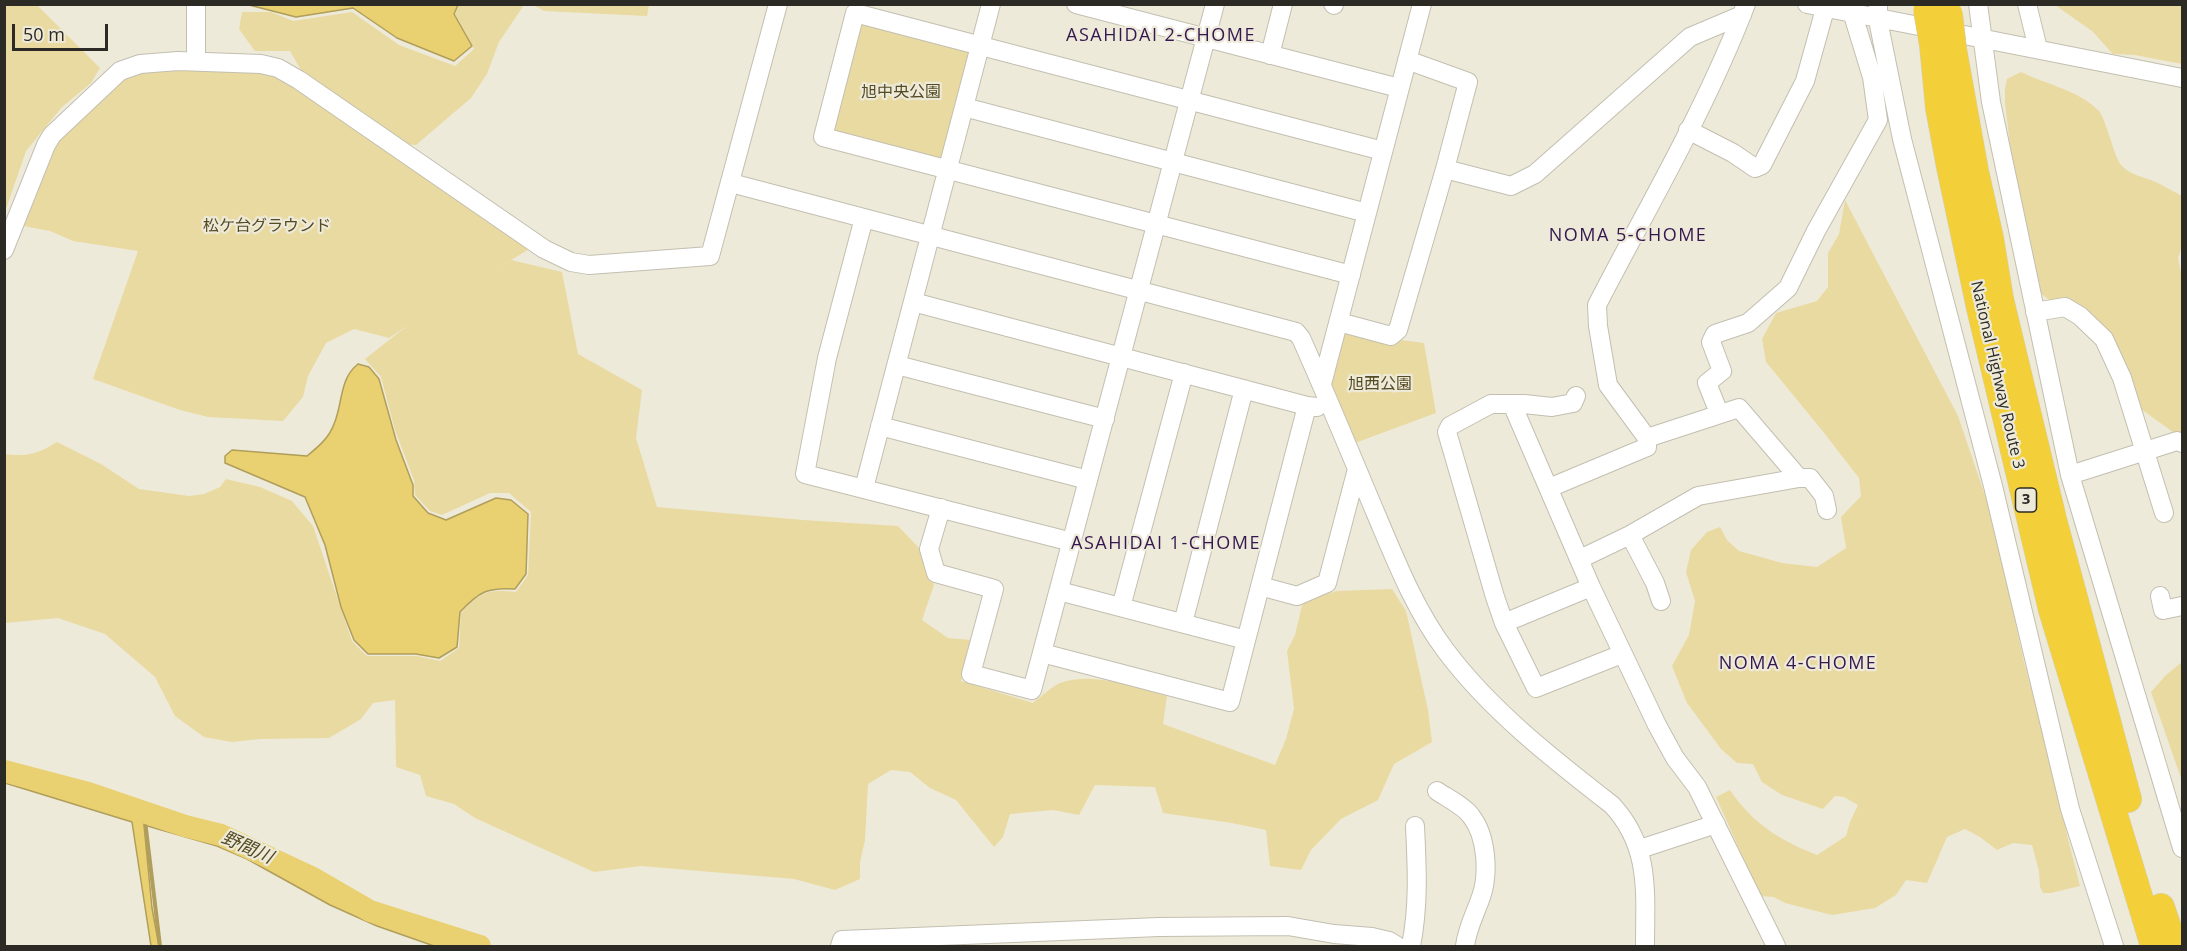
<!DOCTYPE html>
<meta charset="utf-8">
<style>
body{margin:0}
#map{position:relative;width:2187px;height:951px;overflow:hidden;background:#eeeada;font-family:"Open Sans",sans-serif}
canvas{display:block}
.frame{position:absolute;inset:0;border:6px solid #2b2a24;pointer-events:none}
.scale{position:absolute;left:12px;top:24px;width:96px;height:27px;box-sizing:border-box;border:3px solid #2b2a24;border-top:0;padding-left:8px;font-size:18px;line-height:21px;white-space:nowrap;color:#2b2a24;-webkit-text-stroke:4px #eeeada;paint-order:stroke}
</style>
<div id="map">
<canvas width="2187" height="951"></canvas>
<div class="frame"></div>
<div class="scale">50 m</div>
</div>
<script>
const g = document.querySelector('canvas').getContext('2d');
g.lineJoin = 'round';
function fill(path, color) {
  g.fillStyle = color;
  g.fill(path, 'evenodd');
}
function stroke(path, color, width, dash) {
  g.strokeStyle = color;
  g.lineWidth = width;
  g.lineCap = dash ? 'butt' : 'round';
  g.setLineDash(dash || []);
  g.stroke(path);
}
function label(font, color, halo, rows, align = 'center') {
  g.font = font + ' "Open Sans","Noto Sans JP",sans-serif';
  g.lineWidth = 4.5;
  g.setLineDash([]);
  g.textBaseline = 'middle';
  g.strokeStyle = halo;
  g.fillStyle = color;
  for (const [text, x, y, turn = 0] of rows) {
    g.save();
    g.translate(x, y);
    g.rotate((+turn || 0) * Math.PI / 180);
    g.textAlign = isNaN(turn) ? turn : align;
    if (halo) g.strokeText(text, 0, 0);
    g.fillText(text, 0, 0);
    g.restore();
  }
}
const green = new Path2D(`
 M5,4L37,5L100,68L91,83L62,107L26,151L5,212Z
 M459,5H524L499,42L487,74L471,98L416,145L399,144L305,77L290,51H255L239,29L242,12H271L293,21L352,12L399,45L455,66L474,49L455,14Z
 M533,5H649L647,16L544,11Z
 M2055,5H2181L2182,64L2135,55L2113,54L2092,31Z
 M859,19L971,52L941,162L829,132Z
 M147,68H245L285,79L534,246L492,272L511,260L562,272L578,354L642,390L636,438L657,507L803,520L898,526L920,549L934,585L922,620L948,638L971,640L961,681L1033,703C1041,697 1051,687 1060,683C1094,671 1133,687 1167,696L1163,724L1275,765L1286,739L1294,709L1287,651L1295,635L1303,601L1337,591L1392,589L1406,611L1428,710L1432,742L1394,764L1378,800L1341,819L1311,850L1301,870L1270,866L1266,830L1232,823L1163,813L1155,787L1095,785L1079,815L1053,810L1010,814L1003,837L994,847L956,800L930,788L910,772L891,770L868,784L865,840L860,862V879L835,890L794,879L641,866L594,872L475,818L454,804L426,796L420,775L396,767L395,700L373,703L361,719L329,738L260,739L232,742L204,737L175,716L155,677L105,634L58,618L5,623L4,454C28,457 37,454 57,442L101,464L139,489L189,496L204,494L220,487L226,479L260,487L292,501L313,526L352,641L367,656H417L440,661L459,648L461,613C481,592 487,589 516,592L528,575L531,512L509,493H490L442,515L430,511L415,495L414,480L395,430L381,377L365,359L408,325L389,338L354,329L326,343L308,376L303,397L283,421L208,417L180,410L93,379L138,251L73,241L50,231L18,225L56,138L124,74Z
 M2021,72C2047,85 2077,89 2099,111C2104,116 2113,149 2117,158C2124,175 2143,176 2158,183C2166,187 2174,192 2182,196V246L2178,258L2182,278V433L2177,435L2141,409L2125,369L2116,353L2039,292L2015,186L2005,103V89L2007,79Z
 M1845,200L1958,416L1992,516L2024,662L2054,773L2067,835L2080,886L2051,893H2043L2040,887L2039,871L2032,845L2013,843L1997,850L1980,837L1965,829L1947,837L1927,883L1906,880L1896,895L1875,908L1832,915L1785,903L1774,897L1760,896L1716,797L1730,790C1752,823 1781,841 1817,855L1846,836L1850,822L1858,805L1844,797L1835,796L1823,809L1782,795L1762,782L1753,764L1737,763L1721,749L1687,703L1672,666L1689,635L1695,601L1686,572L1691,550L1707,532L1720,527L1727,540L1739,551L1782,563L1817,567L1846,548L1841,517L1861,496L1859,478L1821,429L1766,362L1762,339L1776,313L1817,301L1828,287V253L1839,234Z
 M1345,326L1401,340L1424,343L1436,413L1355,443L1330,387Z
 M2182,662V781L2151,692L2166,675Z`);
const water = new Path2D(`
 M249,5H458L454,14L472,46L454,61L397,38L353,8L296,17Z
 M358,364L369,367L379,379L396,440L413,485V496L428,513L446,520L496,498L511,500L528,514L526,574L515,589C487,587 479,592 460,612L457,647L439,658L416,654H368L354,640L341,607L325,545L305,497L225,463V456L232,450L307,456C318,447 329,438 334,424C343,403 339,379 358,364Z
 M4,774L141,812L221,838L370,915L458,946H434L377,926L330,905L247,859L217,846L144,825L152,908L159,946H151L132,822L5,783Z`);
const stream = new Path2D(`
 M144,812L160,946`);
const river = new Path2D(`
 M4,771L88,793L185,826L221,835L313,878L370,911L480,946`);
const minor = new Path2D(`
 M196,4V61
 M1076,4L1399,88
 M1333,4L1334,5
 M1807,4L2182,78
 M1878,4V20L1902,139L1993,486L2070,809L2114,946
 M1978,4L1991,102L2070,475L2182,848
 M2027,4L2038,49
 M1270,55L1283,4
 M964,107L1367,213
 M1688,130L1733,153L1755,168L1762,165L1805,81L1825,9
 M1445,169L1511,186L1535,174L1690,37L1742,15
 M731,183L1296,332L1301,338C1327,396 1351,455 1376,514C1396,561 1415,610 1446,651C1490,710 1554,760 1612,805C1651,847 1645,893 1645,946
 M864,218L827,358L805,474L1072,542
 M4,250L46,145L52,135L120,71L140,64L178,61L261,64L278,68L299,80L544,249L571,262L589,265L710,256L778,4
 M1351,275L823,137L855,13L1383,151
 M913,302L1307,406L1317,407
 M2035,312L2065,307L2080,316L2104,339L2122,378L2164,513
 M1339,322L1391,336L1398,330L1445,169L1468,82L1407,60
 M897,365L1105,419
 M1322,384L1422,4
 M1576,396L1573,403L1552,407L1524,404H1491L1450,426L1447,432L1495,597L1504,623L1536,688L1622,654
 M1512,404L1591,587L1657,725L1675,758L1697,787L1776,946
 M1719,413L1707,383L1722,371L1711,342L1715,334L1748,323L1788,288L1816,231L1878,120L1872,77L1853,15
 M880,426L1088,480
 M2070,475L2177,441L2182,443
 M1799,478H1810L1824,496L1827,510
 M864,488L991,4
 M1549,488L1647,447V438L1608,385L1598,326L1597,305C1648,206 1706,109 1746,4
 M941,508L929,549L936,573L994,589L971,674L1032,690L1215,4
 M1630,535L1655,583L1661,601
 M1580,559L1630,535L1698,496L1799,478L1739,408L1647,438
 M1260,586L1297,596L1327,583L1357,469
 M1059,591L1246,640
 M2160,596L2163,610L2182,606
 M1121,607L1184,373
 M1183,623L1244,389
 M1504,623L1591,587
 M1042,653L1230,702L1307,406
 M1437,791C1447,798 1464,806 1471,816C1487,836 1489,874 1481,897C1475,914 1467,929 1465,946
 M1640,849L1716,824
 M840,946L842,940L1159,927L1288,926L1334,934L1372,937L1389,941L1397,946
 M1411,946C1419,906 1417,867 1415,826`);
const highway = new Path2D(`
 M1933,45L1939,108L1950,167L1980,308L2052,610L2154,946
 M1953,49L1975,171L1990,238L2000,299L2053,519L2128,799
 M2161,907L2174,946`);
const highwayBridge = new Path2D(`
 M1927,10L1933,45
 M1949,14L1953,49`);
const shields = [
 [2026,500,21]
];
const shieldNames = [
 ["3",2026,500]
];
const parkNames = [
 ["旭中央公園",901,92],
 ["松ケ台グラウンド",267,226],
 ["旭西公園",1380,384]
];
const streetNames = [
 ["National Highway Route 3",1997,375,77]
];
const neighbourhoodNames = [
 ["ASAHIDAI 2-CHOME",1161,36],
 ["NOMA 5-CHOME",1628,236],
 ["ASAHIDAI 1-CHOME",1166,544],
 ["NOMA 4-CHOME",1798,664]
];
const waterNames = [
 ["野間川",247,848,24]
];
fill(green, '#e9daa1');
fill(water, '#e9d071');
stroke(water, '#b09e5a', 1.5);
stroke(stream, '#b09e5a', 4);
stroke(river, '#e9d071', 22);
stroke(minor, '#c3bfb0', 20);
stroke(highway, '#d0d0cf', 28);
stroke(minor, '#fff', 18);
stroke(highway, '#f3d039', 27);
stroke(highwayBridge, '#d0d0cf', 28, []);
stroke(highwayBridge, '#f3d039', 27);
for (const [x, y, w] of shields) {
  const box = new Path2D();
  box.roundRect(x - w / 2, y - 12, w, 24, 4.5);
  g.fillStyle = '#eeeada';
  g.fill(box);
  stroke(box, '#2b2a24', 1.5);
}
label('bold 15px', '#2b2a24', null, shieldNames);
label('16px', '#554b23', '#eeeada', parkNames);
label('16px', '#2b2a24', '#eeeada', streetNames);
g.letterSpacing = '1.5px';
label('18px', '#35174f', '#eeeada', neighbourhoodNames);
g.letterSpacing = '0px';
label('italic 18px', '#554b23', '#eeeada', waterNames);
</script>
